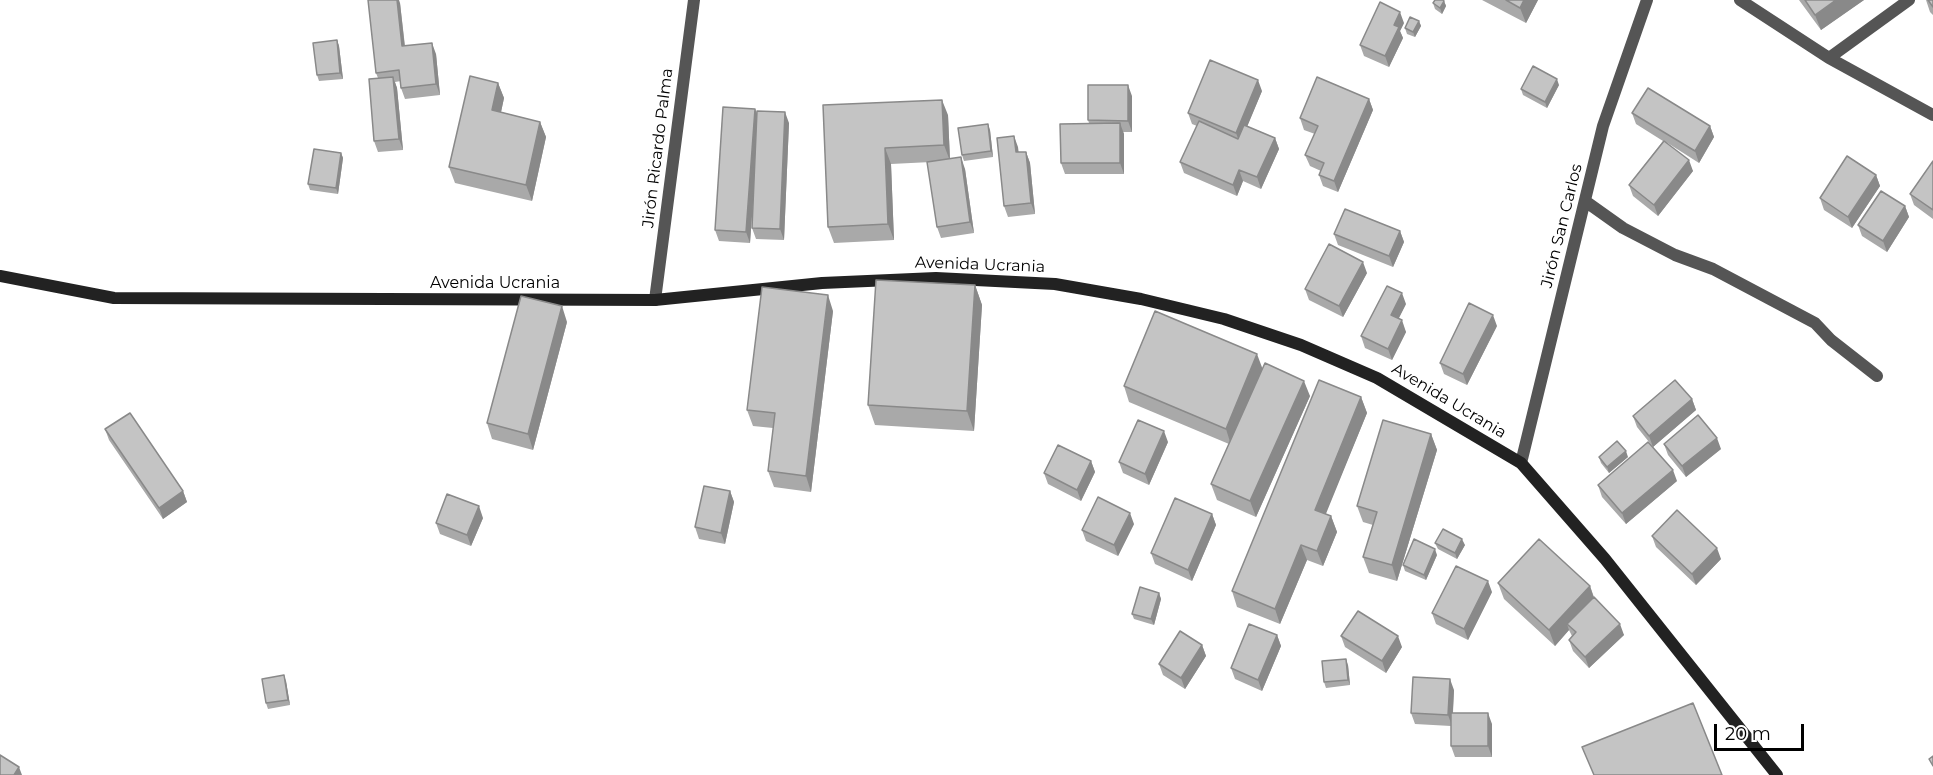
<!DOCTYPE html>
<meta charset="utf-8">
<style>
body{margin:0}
#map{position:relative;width:1933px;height:775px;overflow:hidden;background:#fff;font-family:Montserrat,sans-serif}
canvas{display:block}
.scale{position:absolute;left:1714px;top:724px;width:90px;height:27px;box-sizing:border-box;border:3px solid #000;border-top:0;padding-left:8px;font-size:18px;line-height:21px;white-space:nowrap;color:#000;-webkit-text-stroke:4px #fff;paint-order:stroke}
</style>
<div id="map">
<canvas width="1933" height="775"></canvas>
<div class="scale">20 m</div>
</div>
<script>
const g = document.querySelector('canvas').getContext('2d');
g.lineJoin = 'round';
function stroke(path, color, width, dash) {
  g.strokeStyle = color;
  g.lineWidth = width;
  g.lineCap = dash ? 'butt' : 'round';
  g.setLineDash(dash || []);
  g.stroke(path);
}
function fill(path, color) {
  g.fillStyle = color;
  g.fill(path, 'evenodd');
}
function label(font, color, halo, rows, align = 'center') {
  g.font = font + ' Montserrat,sans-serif';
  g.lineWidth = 5;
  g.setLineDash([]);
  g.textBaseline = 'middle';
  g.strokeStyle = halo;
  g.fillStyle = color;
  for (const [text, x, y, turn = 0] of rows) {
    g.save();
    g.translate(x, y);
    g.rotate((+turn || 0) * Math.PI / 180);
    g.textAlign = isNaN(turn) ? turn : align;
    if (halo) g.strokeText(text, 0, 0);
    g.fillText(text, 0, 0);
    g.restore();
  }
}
const minor = new Path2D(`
 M1740,0L1829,58L1933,115
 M1829,58L1909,0
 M1585,201L1623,228L1675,255L1713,269L1815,323L1831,340L1877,376
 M655,300L694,0
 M1521,463L1603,126L1647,0`);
const secondary = new Path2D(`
 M0,276L114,298L655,300L822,283L936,278L1055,284L1141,299L1224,319L1301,345L1377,378L1521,463L1605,559L1777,775`);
const wall = new Path2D(`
 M1482,0H1538L1526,23Z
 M1799,0H1864L1821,30Z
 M1926,0H1933V15L1930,12Z
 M1444,1L1446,6L1442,14L1435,9L1433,3Z
 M400,3L405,46L436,54L440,95L405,99L401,88V81L395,82L397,88L403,150L378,152L374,141L378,78L376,73Z
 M1419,21L1421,26L1415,37L1407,34L1405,28Z
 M1404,23L1400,31L1403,38L1389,67L1364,56L1360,45Z
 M337,40L339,46L343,79L319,81L317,75Z
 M498,83L504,98L501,112L540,122L546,137L532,201L455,183L449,167Z
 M1559,85L1547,108L1523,95L1521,89Z
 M1262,91L1247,126L1275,138L1279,149L1261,189L1243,181L1237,196L1184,173L1180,162L1197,126L1192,124L1188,113Z
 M1132,96V132H1123L1124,134V174H1065L1061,163L1089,123L1088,120Z
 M1369,99L1373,110L1338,192L1323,186L1319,175L1321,171L1310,166L1305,155L1315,134L1304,130L1300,118Z
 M823,105L948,115L950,159L965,169L974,233L941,238L937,227L931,162L891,164L894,240L834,243L828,227Z
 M755,109L757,113L789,123L784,240L756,239L752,228V212L750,243L719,241L715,230Z
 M1632,113L1710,126L1714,137L1699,163L1666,142L1693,171L1658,216L1633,196L1629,185L1663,141L1636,124Z
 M990,130L993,157L964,161L962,155Z
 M1018,147V152H1026L1030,163L1035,214L1008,217L1004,206Z
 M341,153L343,158L338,194L310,190L308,184Z
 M1933,161V219L1914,205L1910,194Z
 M1876,175L1880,186L1852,228L1824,210L1820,198Z
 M1905,206L1909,217L1887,252L1862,236L1858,225Z
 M1400,231L1404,242L1393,267L1338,245L1334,234Z
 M1367,273L1343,317L1309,300L1305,289Z
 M975,285L982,305L974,431L875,425L868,405Z
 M1406,304L1398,319L1406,332L1392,360L1365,348L1361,336Z
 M833,311L811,492L774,487L768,471L773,428L753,426L747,410Z
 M567,322L533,450L492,439L487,423Z
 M1497,326L1467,385L1444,374L1440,363Z
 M1263,369L1310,396L1256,517L1217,500L1211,484L1229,444L1129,402L1124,386Z
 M1361,397L1367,413L1325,514L1331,516L1337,532L1323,566L1307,560L1280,624L1237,607L1232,591Z
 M1692,399L1696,410L1653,447L1637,427L1633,416Z
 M105,429L183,491L187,502L163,519L109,440Z
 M1431,434L1437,450L1397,581L1369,573L1363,557L1373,525L1363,522L1357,506Z
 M1168,442L1149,485L1123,473L1119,462Z
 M1664,444L1721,449L1686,477L1668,455Z
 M1599,457H1628L1609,473L1601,463Z
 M1091,461L1095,472L1081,501L1048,484L1044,473Z
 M1677,481L1626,524L1602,497L1598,485Z
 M730,491L734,502L725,544L699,539L695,527Z
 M1212,514L1216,525L1192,581L1155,564L1151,553Z
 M483,518L471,546L440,534L436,523Z
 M1134,524L1118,556L1086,541L1082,530Z
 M1652,536L1721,559L1696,585L1656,547Z
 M1435,543L1465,545L1457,559L1438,549Z
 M1437,555L1426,580L1405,571L1403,565Z
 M1498,583L1590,586L1594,597L1624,635L1589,668L1573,651L1569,640L1572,636L1569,630L1555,646L1504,599Z
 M1492,592L1468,640L1436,624L1432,613Z
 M1159,593L1161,599L1154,625L1134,619L1132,614Z
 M1277,635L1281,646L1262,691L1235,679L1231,668Z
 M1341,636L1402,647L1386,673L1345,647Z
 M1202,645L1206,656L1185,689L1163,675L1159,664Z
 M1348,665L1350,685L1326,688L1324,682Z
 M286,681L290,705L268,709L266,703Z
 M1454,690L1453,713L1492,724V757H1455L1451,746V726L1415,724L1411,713Z`);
const shadedWall = new Path2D(`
 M397,0H399L400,3L406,58L402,46Z
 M1524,0H1538L1526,23L1520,8Z
 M1836,0H1864L1821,30L1815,15Z
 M1444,1L1446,6L1442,14L1440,8Z
 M1400,12L1404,23L1400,31L1403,38L1389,67L1385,56L1394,25Z
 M1419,21L1421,26L1415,37L1413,32Z
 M337,40L339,46L343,79L340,73Z
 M432,43L436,54L440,95L436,84Z
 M393,77L397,88L403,150L399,139Z
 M1557,79L1559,85L1547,108L1545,102Z
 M1258,80L1262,91L1240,144L1236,133Z
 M498,83L504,98L498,126L492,110Z
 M1128,85L1132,96V132L1128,121Z
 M1369,99L1373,110L1338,192L1334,181Z
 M942,100L948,115L950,161L944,145Z
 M755,109L759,120L750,243L746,232Z
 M785,112L789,123L784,240L780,229Z
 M540,122L546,137L532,201L526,185Z
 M1120,123L1124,134V174L1120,163Z
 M988,124L990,130L993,157L991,151Z
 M1710,126L1714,137L1699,163L1695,151Z
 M1014,136L1018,147L1020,163L1016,152Z
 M1275,138L1279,149L1261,189L1257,177Z
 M885,148L891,164L894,240L888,224Z
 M1026,152L1030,163L1035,214L1031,203Z
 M341,153L343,158L338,194L336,188Z
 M961,157L965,169L974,233L970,222Z
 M1689,160L1693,171L1658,216L1654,205Z
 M1239,170L1243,181L1237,196L1233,185Z
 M1876,175L1880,186L1852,228L1848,217Z
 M1905,206L1909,217L1887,252L1883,241Z
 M1400,231L1404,242L1393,267L1389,256Z
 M1363,262L1367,273L1343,317L1339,306Z
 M975,285L982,305L974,431L967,411Z
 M1402,293L1406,304L1395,326L1391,315Z
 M828,295L833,311L811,492L806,476Z
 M562,306L567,322L533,450L528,434Z
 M1493,315L1497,326L1467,385L1463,374Z
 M1402,320L1406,332L1392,360L1388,349Z
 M1257,354L1263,370L1231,445L1226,429Z
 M1304,381L1310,396L1256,517L1250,501Z
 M1361,397L1367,413L1321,526L1315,510Z
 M1692,399L1696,410L1653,447L1649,436Z
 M1164,431L1168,442L1149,485L1145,474Z
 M1431,434L1437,450L1397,581L1392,565Z
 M1717,438L1721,449L1686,477L1682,466Z
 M1626,451L1628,457L1609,473L1607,467Z
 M1091,461L1095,472L1081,501L1077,490Z
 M1673,470L1677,481L1626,524L1622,513Z
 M183,491L187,502L163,519L159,508Z
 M730,491L734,502L725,544L721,533Z
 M479,506L483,518L471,546L467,535Z
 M1130,513L1134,524L1118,556L1114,545Z
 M1212,514L1216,525L1192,581L1188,570Z
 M1331,516L1337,532L1323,566L1317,551Z
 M1462,539L1465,545L1457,559L1455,553Z
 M1301,545L1307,560L1280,624L1275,609Z
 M1717,548L1721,559L1696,585L1692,574Z
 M1435,549L1437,555L1426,580L1424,575Z
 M1488,581L1492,592L1468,640L1464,629Z
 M1590,586L1595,602L1567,624L1569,630L1555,646L1549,630Z
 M1159,593L1161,599L1154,625L1151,619Z
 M1620,624L1624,635L1589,668L1585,657Z
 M1277,635L1281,646L1262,691L1258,680Z
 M1398,636L1402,647L1386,673L1382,661Z
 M1202,645L1206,656L1185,689L1181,678Z
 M1346,659L1348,665L1350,685L1348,680Z
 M284,675L286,681L290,705L288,700Z
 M1450,679L1454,690L1452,726L1448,715Z
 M1488,713L1492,724V757L1488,746Z
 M19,767L22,775H14Z`);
const building = new Path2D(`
 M368,0H397L402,46L432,43L436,84L401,88L399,70L376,73Z
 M1435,0H1443L1444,1L1440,8L1433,3Z
 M1506,0H1524L1520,8Z
 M1805,0H1836L1815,15Z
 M1928,0H1933V7Z
 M1380,2L1400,12L1394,25L1399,27L1385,56L1360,45Z
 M1410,17L1419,21L1413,32L1405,28Z
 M337,40L340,73L317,75L313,43Z
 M1210,60L1258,80L1236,133L1188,113Z
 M1533,66L1557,79L1545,102L1521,89Z
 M470,76L498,83L492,110L540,122L526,185L449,167Z
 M393,77L399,139L374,141L369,79Z
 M1317,77L1369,99L1334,181L1319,175L1324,163L1305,155L1318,126L1300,118Z
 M1088,85H1128V121L1088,120Z
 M1648,88L1710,126L1695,151L1632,113Z
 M942,100L944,145L885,148L888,224L828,227L823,105Z
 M723,107L755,109L746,232L715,230Z
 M757,111L785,112L780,229L752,228Z
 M1199,121L1238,139L1244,125L1275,138L1257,177L1239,170L1233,185L1180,162Z
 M1120,123V163H1061L1060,124Z
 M988,124L991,151L962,155L958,128Z
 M1014,136L1016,152H1026L1031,203L1004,206L997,138Z
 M1664,141L1689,160L1654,205L1629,185Z
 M314,149L341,153L336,188L308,184Z
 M1847,156L1876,175L1848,217L1820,198Z
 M961,157L970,222L937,227L927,162Z
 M1933,161V210L1910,194Z
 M1881,191L1905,206L1883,241L1858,225Z
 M1345,209L1400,231L1389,256L1334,234Z
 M1329,244L1363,262L1339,306L1305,289Z
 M876,280L975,285L967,411L868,405Z
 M1387,286L1402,293L1391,315L1402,320L1388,349L1361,336Z
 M762,287L828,295L806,476L768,471L775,413L747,410Z
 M521,296L562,306L528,434L487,423Z
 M1469,303L1493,315L1463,374L1440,363Z
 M1155,311L1257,354L1226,429L1124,386Z
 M1265,363L1304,381L1250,501L1211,484Z
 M1319,380L1361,397L1315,510L1331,516L1317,551L1301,545L1275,609L1232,591Z
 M1675,380L1692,399L1649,436L1633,416Z
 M130,413L183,491L159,508L105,429Z
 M1698,415L1717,438L1682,466L1664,444Z
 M1138,420L1164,431L1145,474L1119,462Z
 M1383,420L1431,434L1392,565L1363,557L1377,512L1357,506Z
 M1617,441L1626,451L1607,467L1599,457Z
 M1648,442L1673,470L1622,513L1598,485Z
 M1058,445L1091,461L1077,490L1044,473Z
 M704,486L730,491L721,533L695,527Z
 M447,494L479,506L467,535L436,523Z
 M1098,497L1130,513L1114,545L1082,530Z
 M1175,498L1212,514L1188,570L1151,553Z
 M1677,510L1717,548L1692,574L1652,536Z
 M1443,529L1462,539L1455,553L1435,543Z
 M1414,539L1435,549L1424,575L1403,565Z
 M1539,539L1590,586L1549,630L1498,583Z
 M1456,566L1488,581L1464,629L1432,613Z
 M1140,587L1159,593L1151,619L1132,614Z
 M1594,597L1620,624L1585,657L1569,640L1576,632L1567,624Z
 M1358,611L1398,636L1382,661L1341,636Z
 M1249,624L1277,635L1258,680L1231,668Z
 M1180,631L1202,645L1181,678L1159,664Z
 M1346,659L1348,680L1324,682L1322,661Z
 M284,675L288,700L266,703L262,679Z
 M1413,677L1450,679L1448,715L1411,713Z
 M1693,703L1722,775H1594L1582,747Z
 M1451,713H1488V746H1451Z
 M0,755L19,767L14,775H0Z
 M1933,756V766L1929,759Z`);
const streetNames = [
 ["Jirón Ricardo Palma",658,148,-83],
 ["Jirón San Carlos",1562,226,-76],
 ["Avenida Ucrania",980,265,2],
 ["Avenida Ucrania",495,283],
 ["Avenida Ucrania",1449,401,31]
];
stroke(minor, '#555', 12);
stroke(secondary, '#222', 12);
fill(wall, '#a9a9a9');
fill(shadedWall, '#898989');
fill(building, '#c4c4c4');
stroke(building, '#898989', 1.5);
label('16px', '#000', '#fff', streetNames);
</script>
